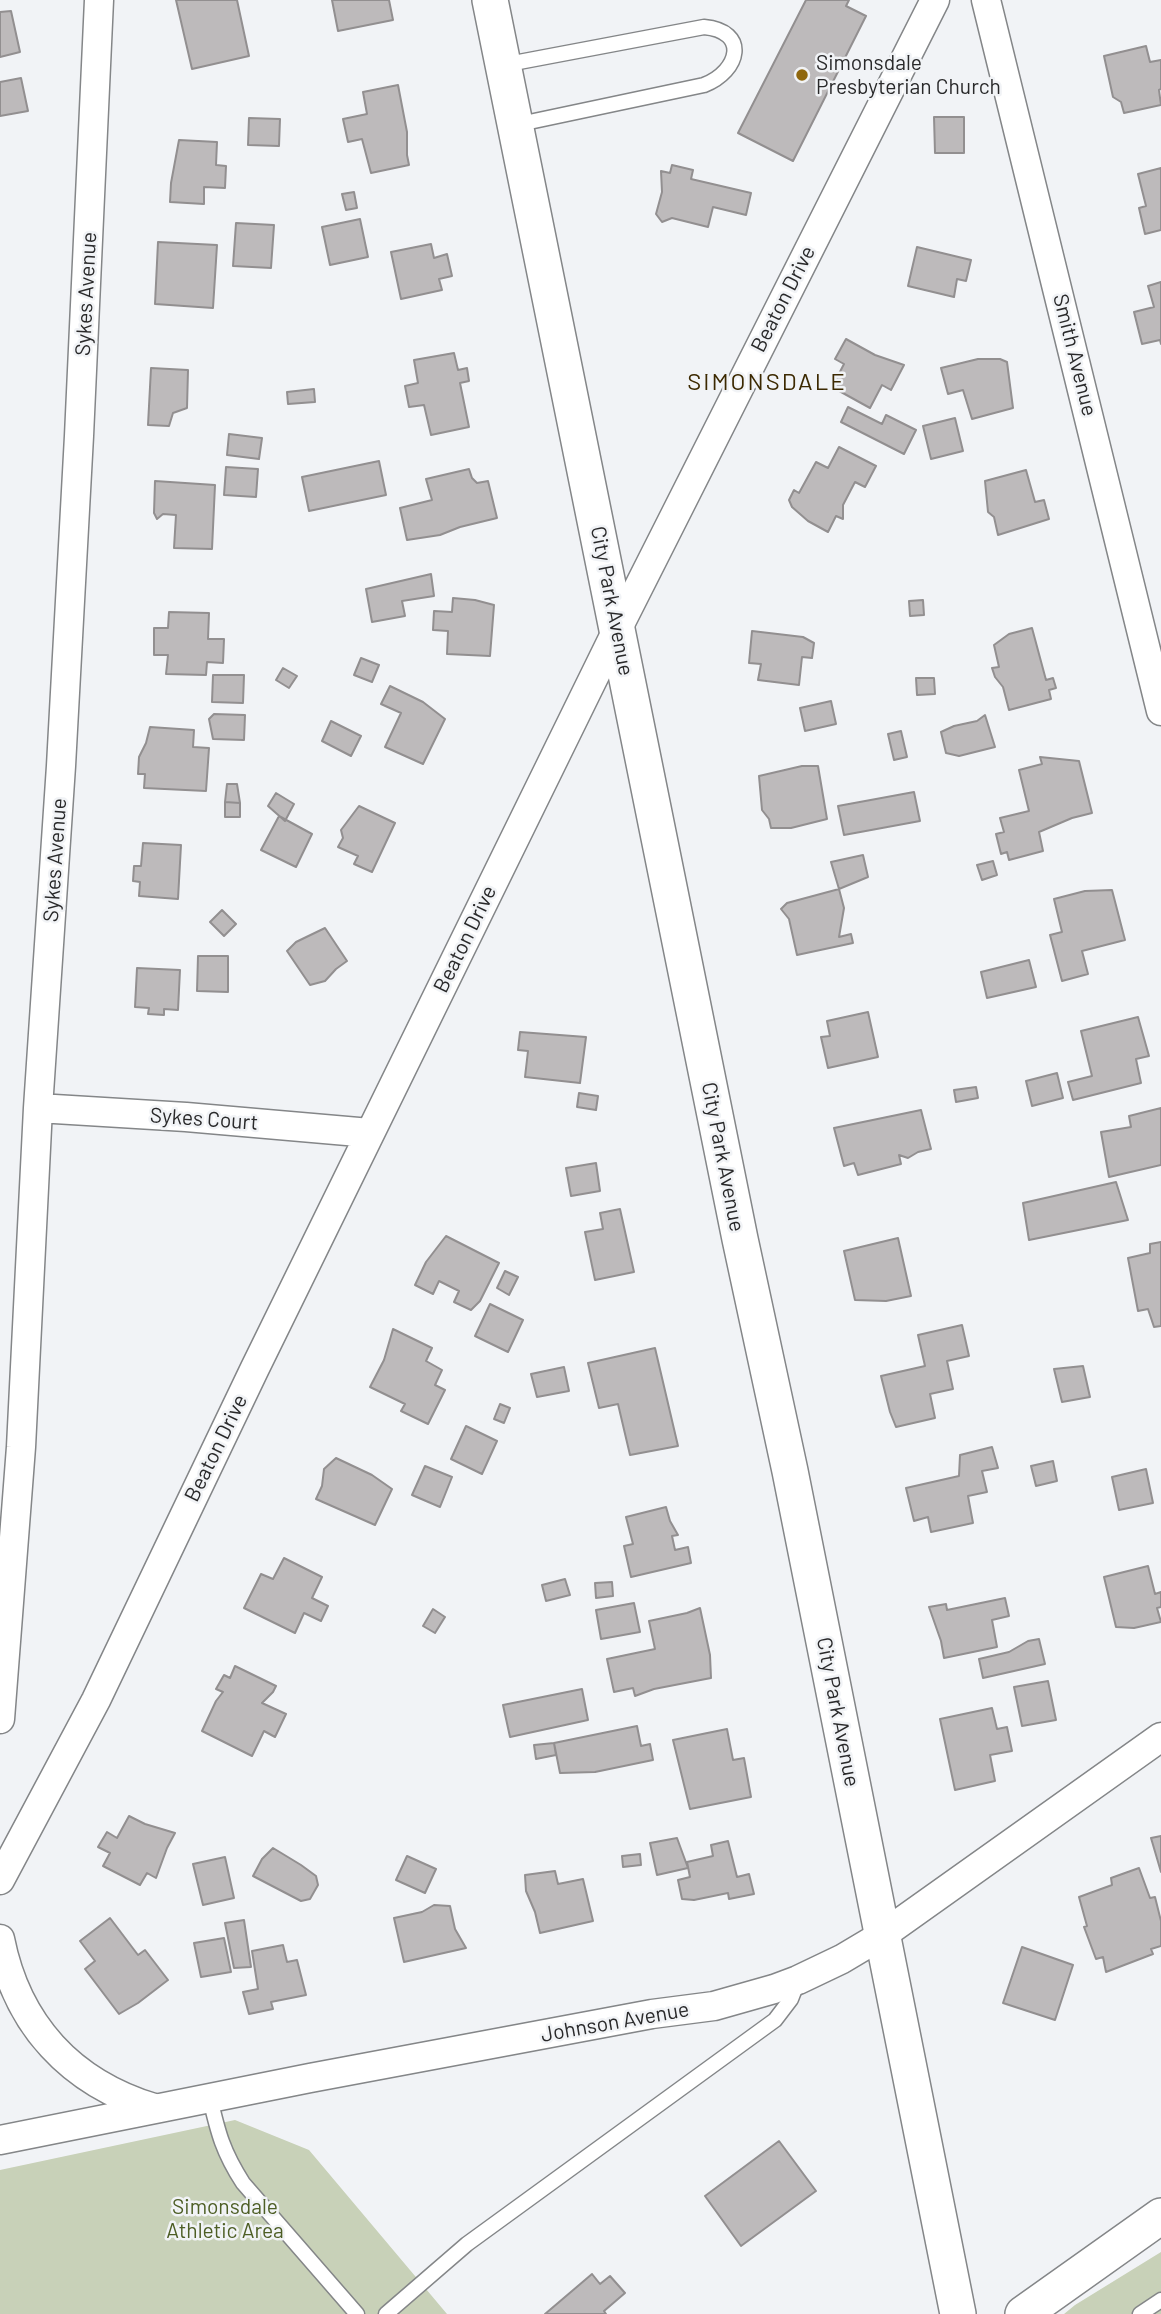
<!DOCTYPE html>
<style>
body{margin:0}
canvas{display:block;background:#f1f3f6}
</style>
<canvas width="1161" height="2314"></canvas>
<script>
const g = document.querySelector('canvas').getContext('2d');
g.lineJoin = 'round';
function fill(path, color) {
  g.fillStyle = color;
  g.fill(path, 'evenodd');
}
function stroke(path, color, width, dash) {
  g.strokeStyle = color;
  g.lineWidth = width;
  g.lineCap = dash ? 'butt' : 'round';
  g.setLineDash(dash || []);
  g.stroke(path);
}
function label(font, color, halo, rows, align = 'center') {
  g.font = font + ' Barlow,sans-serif';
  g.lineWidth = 5;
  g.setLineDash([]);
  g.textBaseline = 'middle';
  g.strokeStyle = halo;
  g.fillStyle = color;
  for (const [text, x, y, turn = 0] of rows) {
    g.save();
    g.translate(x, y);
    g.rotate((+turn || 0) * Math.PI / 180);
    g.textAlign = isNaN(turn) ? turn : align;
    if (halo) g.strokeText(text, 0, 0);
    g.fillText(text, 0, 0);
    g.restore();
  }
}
const green = new Path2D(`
 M235,2120L309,2150L447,2314H0V2170Z
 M1161,2252V2314H1064L1075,2305Z`);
const building = new Path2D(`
 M176,0H237L249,56L192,69Z
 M332,0H389L393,20L338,31Z
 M806,0H849L846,6L866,16L793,161L738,133Z
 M11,11L20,52L0,57V12Z
 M1146,46L1150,62L1161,60V89L1159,90L1161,105L1124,113L1121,102L1113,97L1104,56Z
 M21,78L28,111L0,116V82Z
 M398,85L407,132V155L409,165L371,173L362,139L348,142L343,119L367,114L363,92Z
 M934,117H964V153H935Z
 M249,118L280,119L279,146L248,145Z
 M179,140L217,142L216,165L226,166L225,188L204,187V204L170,202L171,183Z
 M672,165L693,170L691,179L751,193L746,215L713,207L708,227L672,218L662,222L656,214L662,192L661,171L670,173Z
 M1161,168V230L1145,234L1139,208L1146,206L1138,174Z
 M354,192L357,208L346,210L342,194Z
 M360,219L368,257L330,265L322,227Z
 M236,223L274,225L271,268L233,266Z
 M158,242L217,245L213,308L155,304Z
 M431,244L434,258L447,254L452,276L439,279L442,290L401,299L391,252Z
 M917,247L971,260L966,281L957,279L954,297L908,286Z
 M1161,282V344L1160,340L1142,344L1134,312L1154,307L1148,286Z
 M846,339L875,355L904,365L891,390L882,385L870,408L832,387L844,364L835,359Z
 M454,353L458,370L467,368L469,381L460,383L469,427L431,435L424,405L409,407L405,386L418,383L414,360Z
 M978,359H1000L1007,362L1013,408L972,419L963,390L948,394L941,368Z
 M151,368L188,370L187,408L173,413L169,426L148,425Z
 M314,389L315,402L288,404L287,392Z
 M848,407L882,424L886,415L916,430L904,454L841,422Z
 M955,418L963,451L931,459L923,426Z
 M229,434L262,438L259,459L227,455Z
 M839,447L876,466L865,487L855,482L843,505V519L836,516L828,532L808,521L792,507L789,500L794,490L799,493L816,462L828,468Z
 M379,461L386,495L309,511L302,477Z
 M226,467L258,469L256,497L224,495Z
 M469,469L472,478L477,483L488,481L497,518L460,527L440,535L407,540L400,508L432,500L426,479Z
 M1026,470L1035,502L1044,500L1049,519L998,535L994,517L988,512L985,481Z
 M155,481L215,485L212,549L174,548L176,515L163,514L157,519L154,513Z
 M431,574L434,596L402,601L405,616L372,622L366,589Z
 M453,598L475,600L494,605L490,656L447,654L448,631L433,630L434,611L452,612Z
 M923,600L924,615L910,616L909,601Z
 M169,612L209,613L208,639H224L223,663L207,662L206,675L166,674L168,655H154V628H168Z
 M1032,628L1046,680L1053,678L1056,688L1049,690L1051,699L1009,710L1003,687L995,677L992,668L999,667L994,645L1009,634Z
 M752,631L803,637L814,643L812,658L802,657L799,685L758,680L761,664L749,663Z
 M361,658L379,665L372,682L354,675Z
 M283,668L297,676L289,688L276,680Z
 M213,675H244L243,703L212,702Z
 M916,678H934L935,694L917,695Z
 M390,686L423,702L445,719L423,764L385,747L401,713L381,704Z
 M831,701L836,724L805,731L800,708Z
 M214,714L245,715L244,740L213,739L209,719Z
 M985,715L995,747L959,756L946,753L941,732L954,726L977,721Z
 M331,721L361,736L351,756L322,741Z
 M150,727L194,730L193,747L209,748L206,791L144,788L145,774H138L139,757L146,743Z
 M901,731L907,757L894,760L888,734Z
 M1040,757L1079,761L1092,813L1072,818L1039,832L1043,851L1009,860L1007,852L1001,854L996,834L1004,832L1000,818L1029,811L1019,770L1042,764Z
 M802,766H818L827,819L791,828H771L769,819L762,810L759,776Z
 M227,784H237L240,803L225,802Z
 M914,792L920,821L844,835L838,806Z
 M276,793L294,804L285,821L268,806Z
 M225,802L240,803V817H225Z
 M359,806L395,823L372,872L354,864L358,856L338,847L343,838L341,830Z
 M279,816L312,834L296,867L261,850Z
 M143,843L181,845L178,899L139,896L140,882L133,881L134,866H141Z
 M863,855L868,877L839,889L831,862Z
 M993,861L997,875L982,880L977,865Z
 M839,889L844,908L839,937L851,934L853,943L797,955L789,919L781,909L787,903Z
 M1112,890L1125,940L1082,951L1088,974L1062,981L1050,935L1062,932L1054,899L1085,891Z
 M222,910L236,924L224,936L210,922Z
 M325,928L347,961L336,969L325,981L310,985L287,951L296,942Z
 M198,956H228V992L197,991Z
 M1029,960L1036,987L987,998L981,972Z
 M137,968L180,970L178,1010L164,1009V1015L148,1014L149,1008L135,1007Z
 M868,1012L878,1057L828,1068L821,1037L830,1036L827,1021Z
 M1138,1017L1149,1056L1136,1059L1141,1083L1073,1100L1068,1082L1092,1076L1081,1031Z
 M520,1032L586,1037L580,1083L525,1077L528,1051L518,1050Z
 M1057,1073L1063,1098L1032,1106L1026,1081Z
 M976,1087L978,1098L956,1102L954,1090Z
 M579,1093L598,1096L596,1110L577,1107Z
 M1161,1108V1165L1109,1177L1101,1132L1131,1127L1129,1116Z
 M921,1110L931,1149L918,1152L908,1158L899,1155L901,1164L858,1175L854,1163L844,1166L834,1128Z
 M596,1163L600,1191L571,1196L566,1168Z
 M1116,1182L1128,1220L1029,1240L1023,1203Z
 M620,1209L634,1272L595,1280L585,1232L603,1229L600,1213Z
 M446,1236L499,1263L480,1301L471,1310L454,1302L459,1291L439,1281L433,1294L415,1285L426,1262Z
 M898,1238L911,1296L886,1301L855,1300L844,1251Z
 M1161,1242V1326L1154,1327L1148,1309L1138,1311L1128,1258L1150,1253V1244Z
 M505,1271L518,1277L509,1295L497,1288Z
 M490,1304L523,1320L508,1352L475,1336Z
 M962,1325L969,1356L947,1361L953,1389L930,1394L935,1418L896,1427L890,1412L881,1376L925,1366L918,1335Z
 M393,1329L432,1348L426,1361L442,1370L435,1385L445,1390L428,1424L401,1411L405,1404L370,1387L384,1360Z
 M655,1348L678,1446L630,1455L618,1404L599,1408L588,1363Z
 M1083,1366L1090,1397L1062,1402L1054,1369Z
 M564,1367L569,1391L537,1397L531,1374Z
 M500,1404L510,1408L504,1423L494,1419Z
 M466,1426L497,1441L482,1474L451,1459Z
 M992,1447L998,1468L982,1471L987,1492L968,1496L973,1523L931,1532L928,1517L914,1521L906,1488L959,1476L960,1455Z
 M336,1458L372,1475L392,1489L375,1525L316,1499L322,1486L324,1469Z
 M1053,1461L1057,1481L1036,1486L1031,1466Z
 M425,1466L452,1477L440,1507L412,1495Z
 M1146,1469L1153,1503L1119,1510L1112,1477Z
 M666,1507L670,1521L678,1535L672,1536L675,1550L688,1547L691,1563L631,1577L624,1546L633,1544L626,1517Z
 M284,1558L322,1577L312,1598L328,1606L321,1621L304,1613L295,1633L244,1608L261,1574L273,1579Z
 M1148,1566L1155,1594L1161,1592V1607L1157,1608L1161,1622L1134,1628L1116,1627L1104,1577Z
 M565,1579L570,1595L546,1601L542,1585Z
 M612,1582L613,1596L596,1598L595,1583Z
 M1005,1598L1009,1616L992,1620L997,1647L944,1658L941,1641L929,1607L946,1604L947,1610Z
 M634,1603L640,1632L601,1639L596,1610Z
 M700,1608L710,1655L711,1678L654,1689L635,1696L633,1688L614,1692L607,1659L655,1649L649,1621L687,1613Z
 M433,1609L445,1617L435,1633L423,1626Z
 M1039,1639L1045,1664L983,1678L979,1659L1009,1652L1028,1641Z
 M235,1666L276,1686L273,1692L262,1703L286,1714L275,1737L264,1731L252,1756L202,1731L216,1701L223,1692L216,1689L224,1675L230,1678Z
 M1048,1681L1056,1720L1022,1726L1014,1687Z
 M582,1689L588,1720L510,1737L503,1705Z
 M992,1708L997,1729L1007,1727L1012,1751L990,1755L995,1781L955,1790L940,1719Z
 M637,1726L641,1746L650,1744L653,1760L595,1772L560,1773L554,1743Z
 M727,1729L733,1760L744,1758L751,1797L690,1809L673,1740Z
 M554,1743L556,1755L536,1759L534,1745Z
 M129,1816L145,1824L175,1833L167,1848L156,1878L147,1873L140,1885L103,1866L110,1853L98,1847L107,1832L117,1838Z
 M1161,1836V1872L1151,1838Z
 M677,1838L688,1868L657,1875L650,1843Z
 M728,1841L737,1877L749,1874L754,1894L729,1899L728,1893L694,1900L682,1899L678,1880L690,1877L687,1862L713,1856L711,1845Z
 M273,1848L301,1865L316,1876L318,1885L310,1899L301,1901L253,1876L262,1859Z
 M640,1854L641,1865L623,1867L622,1856Z
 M407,1856L436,1869L425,1893L396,1880Z
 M225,1857L234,1898L203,1905L193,1864Z
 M1139,1868L1150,1898L1155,1897L1161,1921V1946L1151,1949L1153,1954L1106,1972L1103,1957L1096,1959L1084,1927L1087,1926L1079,1897L1112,1885L1111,1878Z
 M555,1871L558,1884L583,1879L593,1921L540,1933L535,1912L526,1891L525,1875Z
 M434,1905L450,1906L455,1929L466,1948L404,1962L394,1918L422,1912Z
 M110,1918L138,1955L145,1950L168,1980L138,2003L119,2014L85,1969L95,1961L80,1941Z
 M244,1920L251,1967L234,1968L225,1923Z
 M224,1938L231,1972L201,1977L194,1943Z
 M283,1945L287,1962L297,1960L306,1995L271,2002L273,2009L249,2014L243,1992L258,1989L252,1951Z
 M1022,1947L1073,1965L1055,2020L1003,2003Z
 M779,2141L816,2191L741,2246L705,2196Z
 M592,2274L600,2284L610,2276L625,2293L604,2311L606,2314H545Z`);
const service = new Path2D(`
 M503,65L704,27C749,31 740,71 704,85L515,125
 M210,2098C218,2133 223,2152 243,2183L357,2314
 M386,2314L467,2244L775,2020L791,1999L798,1981
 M1140,2314L1161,2300`);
const minor = new Path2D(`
 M986,0L1161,711
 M38,1108L186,1117L370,1133
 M0,1719L21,1447L38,1108L61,766L79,436L99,0
 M0,1880L96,1700L255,1368L618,628L935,0
 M0,1939C17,2025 71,2083 154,2108
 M0,2140L310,2078L652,2014L714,2006L774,1989L798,1980L842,1959L884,1934L1161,1737`);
const tertiary = new Path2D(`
 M490,0L740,1239L790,1471L958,2314
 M1023,2314L1161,2216`);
const markers = [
 [802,75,7,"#8f670d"]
];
const poiNames = [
 ["Simonsdale",816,63],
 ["Presbyterian Church",816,87]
];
const streetNames = [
 ["Sykes Avenue",86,294,-87],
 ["Beaton Drive",783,299,-63],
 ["Smith Avenue",1075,355,76],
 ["City Park Avenue",612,601,79],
 ["Sykes Avenue",55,860,-86],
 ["Beaton Drive",465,939,-64],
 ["Sykes Court",204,1119,4],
 ["City Park Avenue",723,1157,79],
 ["Beaton Drive",216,1448,-64],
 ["City Park Avenue",838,1712,79],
 ["Johnson Avenue",615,2022,-10]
];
const parkNames = [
 ["Simonsdale",225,2207],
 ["Athletic Area",225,2231]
];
const quarterNames = [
 ["SIMONSDALE",767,382]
];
fill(green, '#c8d1b8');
fill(building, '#bdbabb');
stroke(building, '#928f90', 2);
stroke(service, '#848688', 17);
stroke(minor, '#848688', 31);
stroke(tertiary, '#848688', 38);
stroke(service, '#fff', 14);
stroke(minor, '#fff', 28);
stroke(tertiary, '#fff', 35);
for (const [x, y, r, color] of markers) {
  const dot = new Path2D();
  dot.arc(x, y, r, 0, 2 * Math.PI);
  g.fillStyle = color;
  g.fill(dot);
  stroke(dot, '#f1f3f6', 2.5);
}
label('21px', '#29292a', '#f1f3f6', poiNames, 'left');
label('21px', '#29292a', '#f1f3f6', streetNames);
label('21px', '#4d5e25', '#f1f3f6', parkNames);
g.letterSpacing = '2px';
label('24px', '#3c2901', '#f1f3f6', quarterNames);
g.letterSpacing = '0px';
</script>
